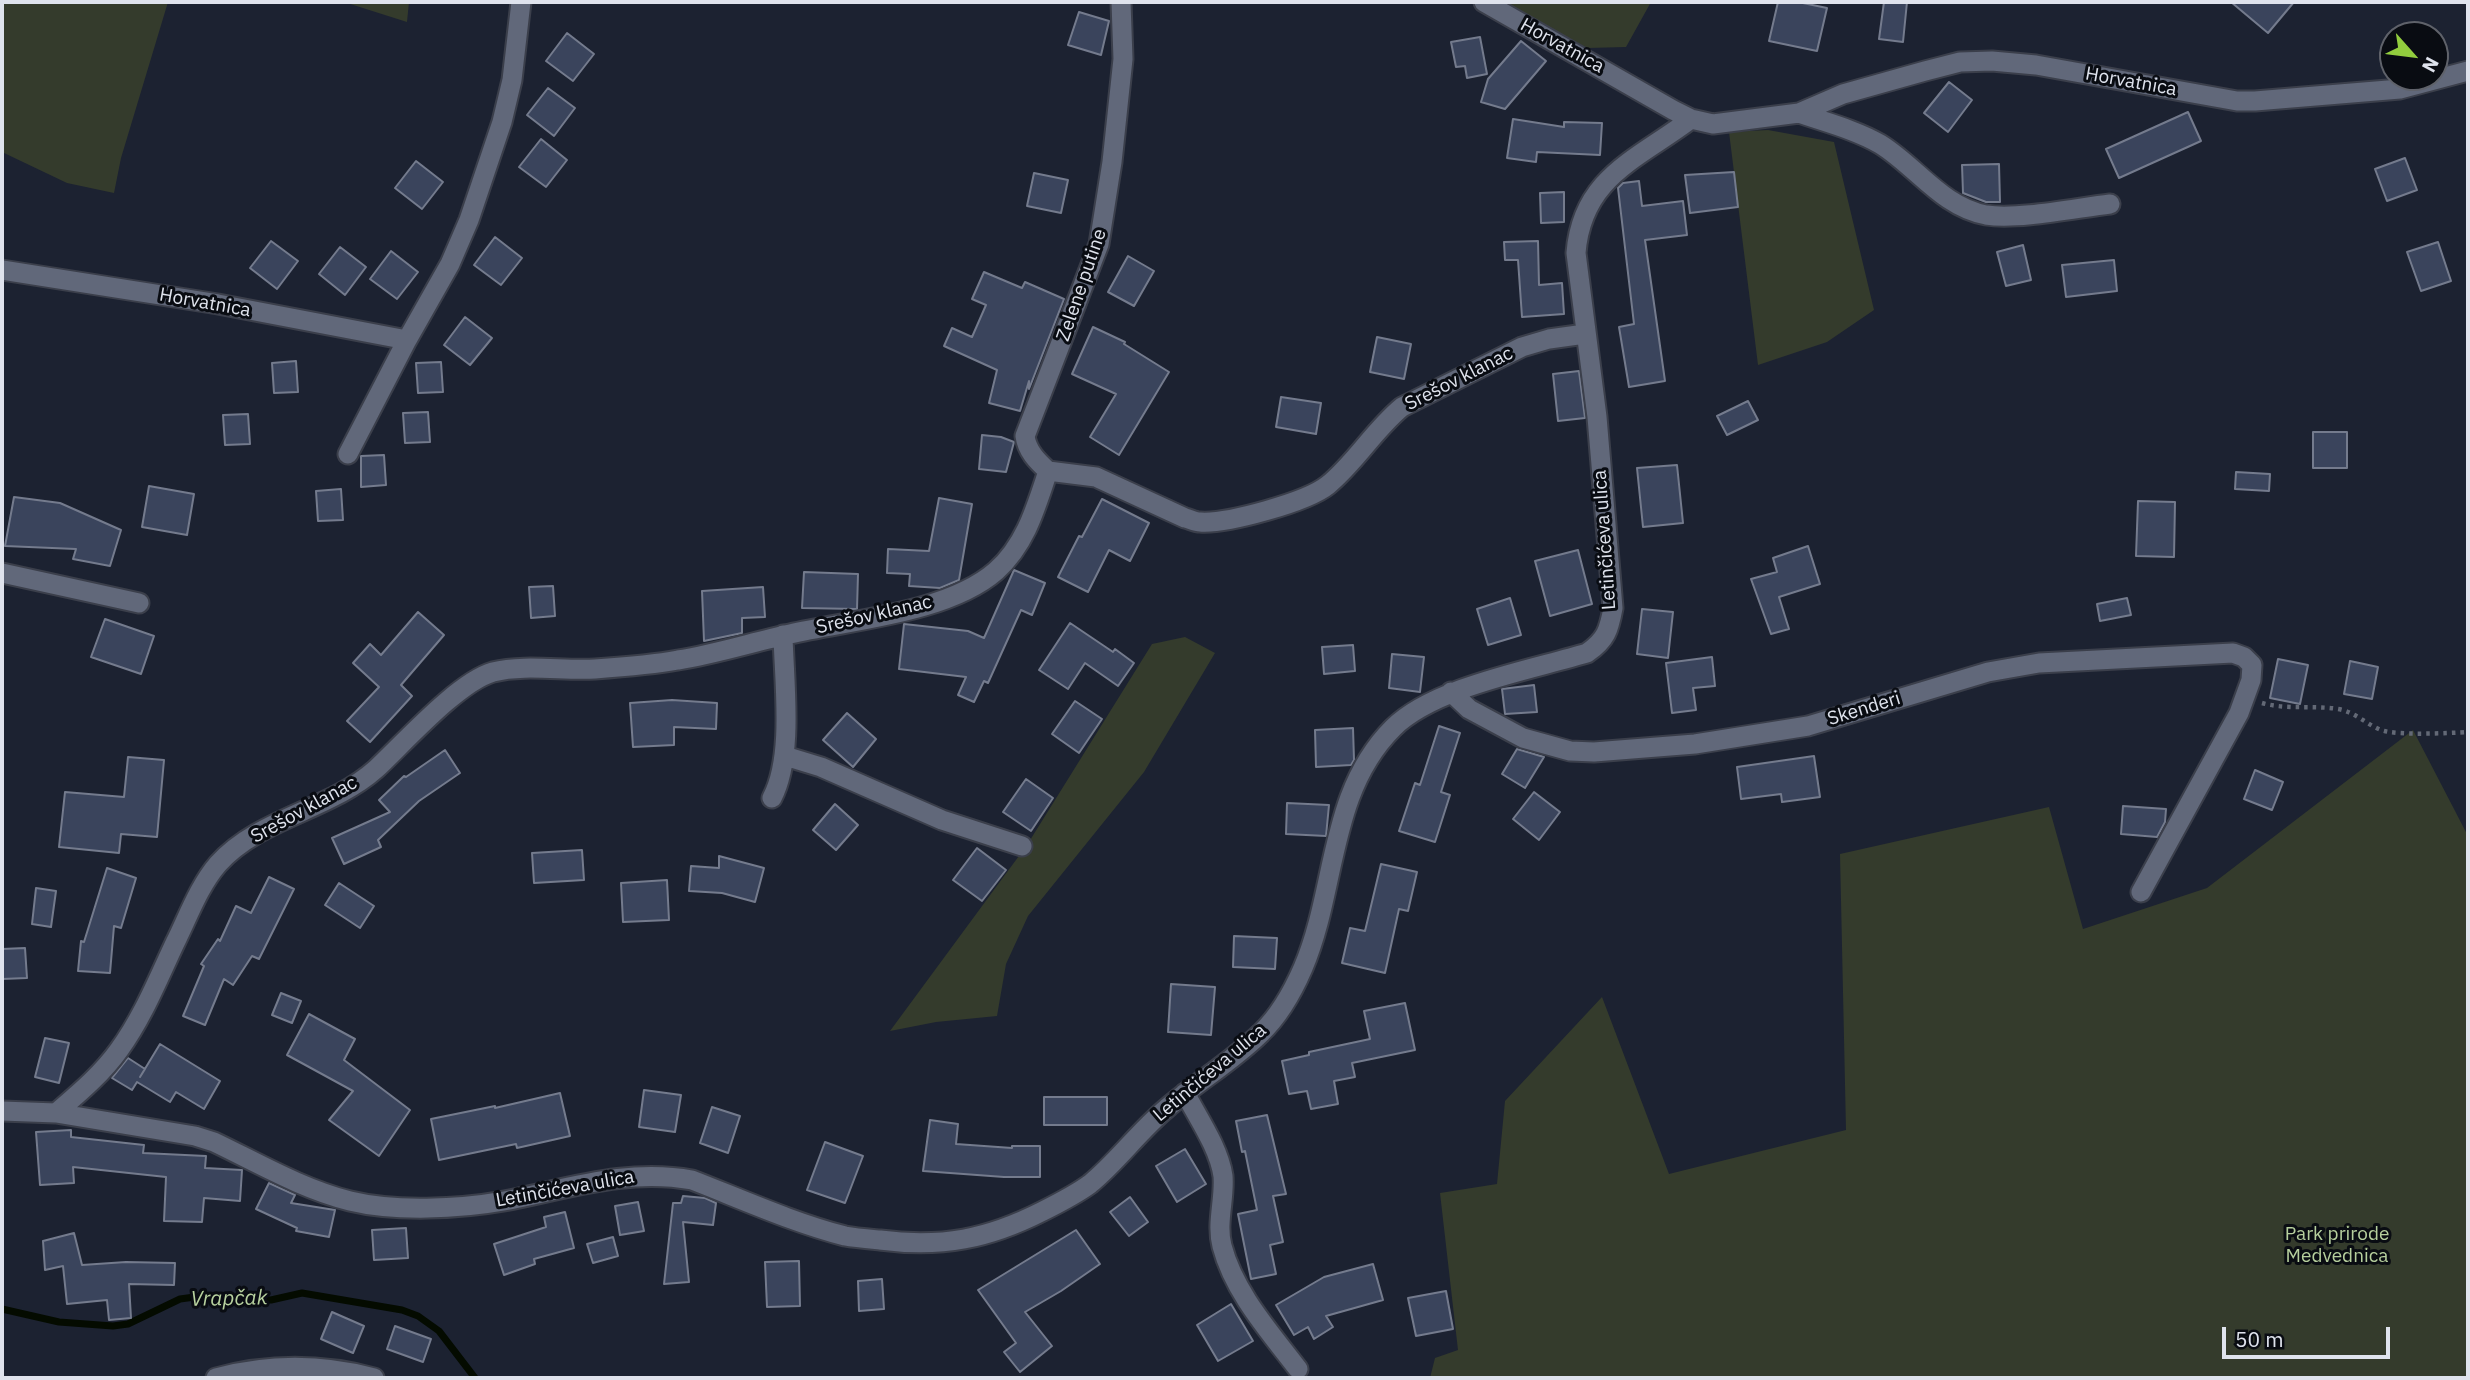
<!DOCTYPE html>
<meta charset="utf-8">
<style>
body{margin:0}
#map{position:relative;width:2470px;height:1380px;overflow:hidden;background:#1c2231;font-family:"IBM Plex Sans",sans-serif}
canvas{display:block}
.frame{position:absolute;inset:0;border:4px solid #dfe3ed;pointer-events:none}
.north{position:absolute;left:2379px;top:21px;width:70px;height:70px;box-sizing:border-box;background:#090c12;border:2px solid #5f626a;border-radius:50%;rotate:118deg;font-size:19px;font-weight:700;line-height:28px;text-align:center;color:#dfe3ed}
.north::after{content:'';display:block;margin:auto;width:24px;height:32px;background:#92cd3e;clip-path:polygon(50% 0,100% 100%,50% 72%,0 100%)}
.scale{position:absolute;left:2222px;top:1327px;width:168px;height:32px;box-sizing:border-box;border:4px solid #dfe3ed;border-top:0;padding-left:9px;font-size:21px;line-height:24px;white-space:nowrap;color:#dfe3ed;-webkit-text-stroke:5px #090c12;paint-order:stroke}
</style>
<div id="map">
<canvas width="2470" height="1380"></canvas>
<div class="frame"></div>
<div class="north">N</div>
<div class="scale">50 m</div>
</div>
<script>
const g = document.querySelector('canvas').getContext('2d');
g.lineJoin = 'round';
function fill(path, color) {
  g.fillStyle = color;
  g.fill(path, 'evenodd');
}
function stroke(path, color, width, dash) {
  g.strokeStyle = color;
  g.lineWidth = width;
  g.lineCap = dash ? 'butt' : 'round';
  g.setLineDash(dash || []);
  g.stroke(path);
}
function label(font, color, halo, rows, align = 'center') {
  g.font = font + ' "IBM Plex Sans",sans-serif';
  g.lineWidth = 6;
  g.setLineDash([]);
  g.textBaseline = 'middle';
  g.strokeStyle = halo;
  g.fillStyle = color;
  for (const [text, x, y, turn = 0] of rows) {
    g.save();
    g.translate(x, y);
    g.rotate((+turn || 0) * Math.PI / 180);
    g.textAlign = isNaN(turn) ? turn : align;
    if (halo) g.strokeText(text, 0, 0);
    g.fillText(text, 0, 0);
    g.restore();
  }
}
const green = new Path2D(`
 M2,2H168L121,158L114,193L67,183L2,152Z
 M344,2H409L407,22Z
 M1502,2H1651L1626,47L1587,48Z
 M1768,130L1834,142L1874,310L1827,342L1758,365L1729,132Z
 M1185,637L1215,653L1144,772L1028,916L1006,964L997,1016L936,1022L890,1031L1027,845L1152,644Z
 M2413,730L2468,836V1378H1430L1435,1358L1458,1350L1440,1193L1497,1184L1505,1101L1602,997L1669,1174L1846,1130L1840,854L2049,807L2083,929L2207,888Z`);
const stream = new Path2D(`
 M2,1309L59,1322L113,1326L128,1324L180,1299L202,1296L271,1300L302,1293L402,1310L418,1316L439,1331L475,1378`);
const building = new Path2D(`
 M1778,2H1798L1827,8L1817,51L1769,41Z
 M1884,2H1907L1903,42L1879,39Z
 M2231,2H2294L2268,33Z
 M1079,12L1109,21L1101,55L1068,45Z
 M567,33L594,54L573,81L546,61Z
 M1480,37L1487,74L1467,78L1465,66L1456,67L1451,42Z
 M1521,41L1546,61L1505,109L1481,102L1488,79Z
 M1949,82L1972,100L1948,132L1924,113Z
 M548,88L575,108L554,136L527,115Z
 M2188,112L2201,141L2119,178L2106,149Z
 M1513,119L1564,127V122L1602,123L1600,155L1537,152L1536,162L1507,158Z
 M541,139L567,160L546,187L519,167Z
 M2405,158L2417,190L2387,201L2375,169Z
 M416,161L443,182L422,209L395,188Z
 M1999,164L2000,202H1986L1963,193L1962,165Z
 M1734,172L1738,207L1690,213L1685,175Z
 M1034,173L1068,180L1061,213L1027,206Z
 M1639,181L1642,206L1683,201L1687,235L1645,240L1665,381L1629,387L1619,327L1634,324L1618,188L1623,183Z
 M1564,192V222L1541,223L1540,193Z
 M495,237L522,258L501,285L474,265Z
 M271,241L298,261L277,289L250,268Z
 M1538,241L1539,285L1562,283L1564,314L1522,317L1518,260H1505L1504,242Z
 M2438,242L2451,281L2421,291L2407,252Z
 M2023,245L2031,280L2006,286L1997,252Z
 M340,247L366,267L345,295L319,274Z
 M391,251L418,272L397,299L370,279Z
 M1128,256L1154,271L1134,306L1108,292Z
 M2114,260L2117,291L2066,297L2062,265Z
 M984,272L1022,288L1025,282L1064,299L1029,389V381L1020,411L989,403L997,370L944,346L952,328L972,337L986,305L972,299Z
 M465,317L492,338L470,365L444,345Z
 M1093,327L1125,342L1124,344L1169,372L1119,455L1090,437L1116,394L1072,374Z
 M1377,337L1411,344L1404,379L1370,372Z
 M296,361L298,392L274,393L272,363Z
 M441,362L443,392L418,393L416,363Z
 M1579,371L1585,418L1558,421L1553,374Z
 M1281,397L1321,403L1316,434L1276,427Z
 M1748,401L1758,420L1727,435L1717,416Z
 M428,412L430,442L405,443L403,413Z
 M248,414L250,444L225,445L223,415Z
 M2313,432H2347V468H2313Z
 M982,435L1001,437L1014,442L1006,472L979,469Z
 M384,455L386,485L361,487V456Z
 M1677,465L1683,523L1643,527L1637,468Z
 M2236,472L2270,474L2269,491L2235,489Z
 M149,486L194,494L187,535L142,527Z
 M341,489L343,520L318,521L316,491Z
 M14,497L60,503L121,530L110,566L73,559L76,549L5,546Z
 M939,498L972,504L959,580L940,588L909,586L910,574L887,573L888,549L929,551Z
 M1102,499L1149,523L1130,561L1109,550L1088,592L1058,577L1079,536L1082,537Z
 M2138,501L2175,502L2174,557L2136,556Z
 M1808,546L1820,584L1779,597L1789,629L1771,634L1751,579L1777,572L1773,558Z
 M1578,550L1592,604L1550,616L1535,561Z
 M1014,570L1045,583L1032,615L1021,610L988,683L984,681L974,702L958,695L966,677L899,669L904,624L968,631L984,638Z
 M804,572L858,574L857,609L802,608Z
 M553,586L555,616L531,618L529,587Z
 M763,587L765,617L742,618V633L704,641L702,591Z
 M1510,598L1521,635L1488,645L1477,609Z
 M2127,598L2131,615L2100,621L2097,604Z
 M1642,609L1673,612L1668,658L1637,654Z
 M418,612L444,635L401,685L412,696L370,742L347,721L379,687L353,663L370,644L381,655Z
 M105,619L154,636L141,674L91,657Z
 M1070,623L1113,652L1115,649L1134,663L1118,686L1085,663L1068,689L1039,670Z
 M1353,645L1355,671L1324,674L1322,647Z
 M1392,654L1424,657L1420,692L1389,688Z
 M1712,657L1715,686L1693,688L1696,710L1672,713L1666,663Z
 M2278,659L2308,665L2300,704L2270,698Z
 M2350,661L2378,667L2372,699L2344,694Z
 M1534,685L1537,712L1505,714L1502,689Z
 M672,700L717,703L716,729L674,727V745L633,747L630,703Z
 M1075,701L1102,719L1079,753L1052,734Z
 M847,713L876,739L853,767L823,740Z
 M1439,726L1460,733L1441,792L1450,795L1435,842L1399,831L1415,783L1420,785Z
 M1353,728L1354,760L1351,765L1316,767L1315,730Z
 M1517,749L1544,757L1525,788L1502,774Z
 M445,750L460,773L419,801L378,840L381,847L344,864L332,838L390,812L379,800L404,776L406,777Z
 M1814,756L1820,797L1782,802L1781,794L1741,799L1737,767Z
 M128,757L164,760L157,837L121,834L119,853L59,847L65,792L124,797Z
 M2255,770L2283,782L2272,810L2244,799Z
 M1026,779L1053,798L1031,831L1003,812Z
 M1534,792L1560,812L1539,840L1513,819Z
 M1287,803L1329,805L1326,836L1286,834Z
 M835,804L858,825L836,850L813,830Z
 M2123,806L2166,809L2165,822L2157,837L2121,834Z
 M977,848L1006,870L982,901L953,880Z
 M582,850L584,880L534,883L532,853Z
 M719,856L764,868L755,902L722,893L689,891L691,866L719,868Z
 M1381,864L1417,872L1408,911L1399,909L1385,973L1342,963L1350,928L1365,931Z
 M107,868L136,878L121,928L114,926L110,973L78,971L81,941L84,942Z
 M269,877L294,889L259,959L252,956L233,985L224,979L205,1025L183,1016L204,966L201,964L218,939L220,941L236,906L251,913Z
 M667,880L669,920L623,922L621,883Z
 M339,883L374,906L360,928L325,905Z
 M36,888L56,891L51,927L32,924Z
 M1234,936L1277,938L1275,969L1233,967Z
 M25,948L27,978L2,979V949Z
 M1171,984L1215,987L1211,1035L1168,1032Z
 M281,993L301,1001L292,1023L272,1015Z
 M1405,1003L1415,1050L1352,1063L1355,1077L1334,1081L1338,1104L1311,1109L1307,1091L1289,1094L1282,1061L1309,1055V1052L1370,1039L1364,1011Z
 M309,1014L355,1039L344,1060L410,1110L379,1156L329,1120L353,1091L287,1055Z
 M45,1038L69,1043L59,1083L35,1077Z
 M160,1044L220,1081L204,1109L176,1092L170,1102L137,1082L132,1090L112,1078L128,1058L145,1069L140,1077Z
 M644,1090L681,1095L675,1132L639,1127Z
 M560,1093L570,1136L517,1148L516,1144L439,1160L431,1119L495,1106V1108Z
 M1044,1097H1107V1125H1044Z
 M712,1107L740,1116L728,1153L700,1143Z
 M1267,1115L1286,1194L1273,1196L1283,1242L1270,1245L1276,1274L1251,1279L1238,1214L1257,1210L1245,1151L1242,1152L1236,1121Z
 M930,1120L958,1124L956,1144L1012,1148V1146H1040V1177H1004L923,1171Z
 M71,1130V1137L144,1145L143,1153L206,1156L205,1168L242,1170L240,1201L204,1198L202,1222L164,1221L166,1177L73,1167L74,1183L40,1185L36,1132Z
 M825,1142L863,1156L845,1203L807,1190Z
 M1185,1149L1206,1184L1177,1202L1156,1166Z
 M269,1183L295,1195L291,1203L335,1210L329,1237L296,1231L297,1228L256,1209Z
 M683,1196L705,1198L716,1203L713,1225L683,1222L689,1282L664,1284L673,1203H681Z
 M1130,1197L1148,1222L1129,1236L1110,1212Z
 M638,1202L644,1231L620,1235L615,1206Z
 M565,1212L574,1248L534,1259L535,1264L504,1275L494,1244L546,1227L544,1217Z
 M406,1228L408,1258L374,1260L372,1230Z
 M1076,1230L1100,1264L1061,1291L1025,1312L1052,1346L1020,1372L1004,1352L1016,1343L978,1290Z
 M74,1233L82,1265L126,1262L175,1263L174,1285L129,1284L131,1318L109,1320L107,1300L67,1304L63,1266L45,1270L43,1241Z
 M613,1237L618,1256L593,1263L587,1244Z
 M799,1261L800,1306L767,1307L765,1262Z
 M1373,1264L1383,1300L1326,1316L1333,1327L1314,1339L1308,1327L1294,1335L1276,1305L1324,1277Z
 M882,1279L884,1309L859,1311L858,1281Z
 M1446,1291L1453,1329L1416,1336L1408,1298Z
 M1231,1304L1253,1341L1218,1361L1197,1325Z
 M332,1312L364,1326L353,1353L321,1339Z
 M395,1326L431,1339L423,1362L387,1349Z`);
const path = new Path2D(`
 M2262,703C2287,710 2312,705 2338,709C2355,712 2366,724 2381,730C2397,736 2449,733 2468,732`);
const minor = new Path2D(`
 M1484,2L1673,110L1691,119L1713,124L1799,113L1843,94L1925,71L1960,62L1992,61L2036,65L2237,101H2255L2400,89L2468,71
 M1799,113C1825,122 1856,130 1880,144C1916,166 1942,207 1986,215C2018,220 2076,208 2110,204
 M2,270L218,304L407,340
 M348,454L407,340L450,264L469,220L502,122L512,80L521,2
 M1048,471C1037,461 1027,451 1025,436L1099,244L1112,162L1123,59L1121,2
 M2,573L139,603
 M1451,692L1469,709L1523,738L1570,751L1594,752L1695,744L1808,726L1988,672L2039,663L2233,653L2244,657L2252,665L2251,680L2239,713L2141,892
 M785,756L821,767L942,820L1022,846
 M772,798C794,756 784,682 783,635
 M1185,1093C1198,1118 1219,1148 1223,1176C1225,1199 1216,1223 1222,1246C1234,1292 1269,1331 1298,1369
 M2,1111L56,1113L195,1136L214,1142C258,1163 302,1189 350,1201C395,1212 459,1209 504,1201C567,1189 627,1168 692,1180C741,1199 794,1223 845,1236C856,1238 869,1239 880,1240C942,1248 988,1239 1043,1211C1059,1203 1075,1195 1090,1184C1118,1161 1139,1131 1167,1108C1197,1082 1233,1061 1261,1033C1280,1015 1293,991 1303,968C1337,889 1328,793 1393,728C1434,687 1531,670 1587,653C1606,640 1609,630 1613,608L1597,417L1576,253C1582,177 1638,159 1691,119
 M56,1113C78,1094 102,1074 119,1050C143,1017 158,979 175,943C188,917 199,886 218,864C259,818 330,810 376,769C404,743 458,682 493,672C524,664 564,671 595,669C623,667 651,665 678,660C716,654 753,642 790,634C850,620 948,613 996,571C1026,544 1036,507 1048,471L1096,477L1185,518C1190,519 1195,522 1200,522C1227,524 1307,502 1328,485C1356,462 1374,430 1402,407L1522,347L1549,339L1585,334`);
const tertiary = new Path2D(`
 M216,1378C268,1364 322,1364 374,1378`);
const streetNames = [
 ["Horvatnica",1562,46,29],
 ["Horvatnica",2131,82,10],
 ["Zelene putine",1082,285,-71],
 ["Horvatnica",205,303,10],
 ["Srešov klanac",1459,379,-27],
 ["Letinčićeva ulica",1605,540,-94],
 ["Srešov klanac",874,615,-13],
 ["Skenderi",1864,709,-17],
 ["Srešov klanac",304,810,-29],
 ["Letinčićeva ulica",1210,1073,-40],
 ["Letinčićeva ulica",565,1189,-10]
];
const parkNames = [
 ["Park prirode",2337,1235],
 ["Medvednica",2337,1257]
];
const waterNames = [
 ["Vrapčak",229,1299,-1]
];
fill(green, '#343b2c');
stroke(stream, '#040b00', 7);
fill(building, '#3a445c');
stroke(building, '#747b8d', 2);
stroke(minor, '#3b3f4b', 23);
stroke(tertiary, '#3b3f4b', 23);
stroke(path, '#636976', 4.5, [3.5, 5]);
stroke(minor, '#61687a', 19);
stroke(tertiary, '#61687a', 19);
label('19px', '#dfe3ed', '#090c12', streetNames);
label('19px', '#b6cf9d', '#090c12', parkNames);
label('italic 21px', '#b8d29f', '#090c12', waterNames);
</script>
